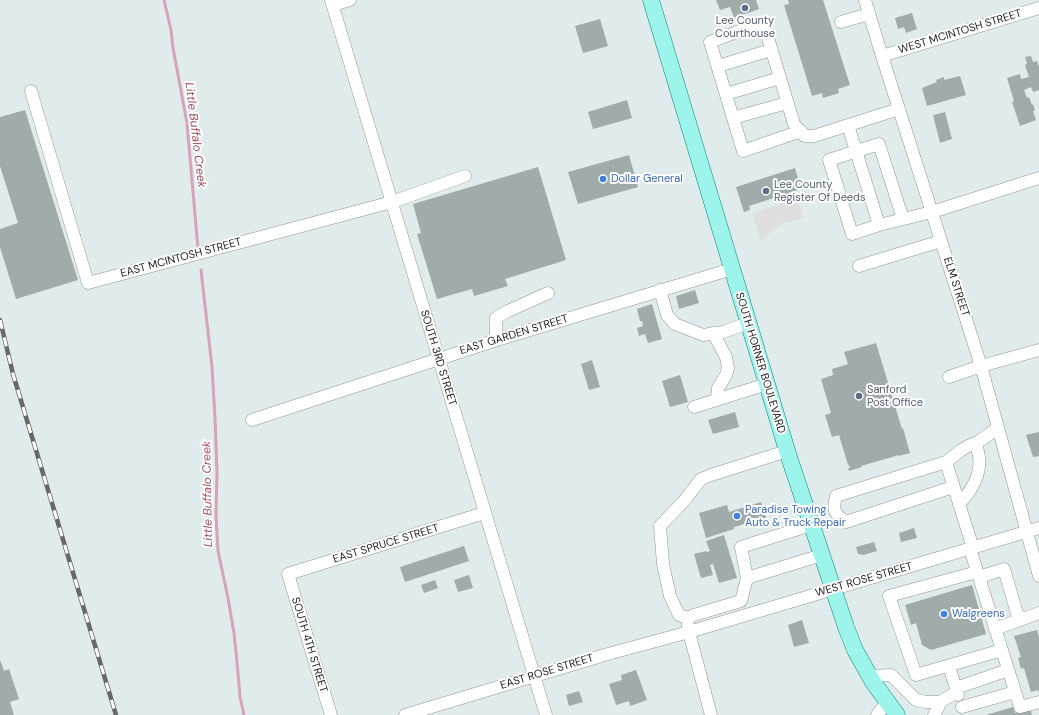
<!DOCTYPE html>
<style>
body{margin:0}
canvas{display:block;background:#e0ebeb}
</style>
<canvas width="1039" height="715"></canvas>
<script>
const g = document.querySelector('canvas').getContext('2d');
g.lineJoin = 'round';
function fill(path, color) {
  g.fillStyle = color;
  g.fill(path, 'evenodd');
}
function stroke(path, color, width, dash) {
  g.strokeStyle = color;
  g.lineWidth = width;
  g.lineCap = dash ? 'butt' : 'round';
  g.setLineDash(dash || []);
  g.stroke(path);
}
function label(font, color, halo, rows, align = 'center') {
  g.font = font + ' "DM Sans",sans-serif';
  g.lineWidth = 4;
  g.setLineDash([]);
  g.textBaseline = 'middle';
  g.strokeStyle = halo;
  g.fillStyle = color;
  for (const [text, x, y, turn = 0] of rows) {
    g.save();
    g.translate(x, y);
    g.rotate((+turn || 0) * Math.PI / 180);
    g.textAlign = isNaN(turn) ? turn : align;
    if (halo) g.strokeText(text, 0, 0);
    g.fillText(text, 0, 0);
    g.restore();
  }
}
const parking = new Path2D(`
 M798,199L803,218L784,223L773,230L761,242L752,213Z`);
const stream = new Path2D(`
 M164,0L171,30L173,48L187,123L198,249
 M201,270L212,367L215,417L217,473L216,516L218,551L228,598L234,633L237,662L240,697L244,715`);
const building = new Path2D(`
 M716,0H756L759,9L734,18L730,7L720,10Z
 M788,0H823L850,85L838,89L839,93L823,98L822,93L812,96L784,5L789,4Z
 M912,13L917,29L906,33L904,27L898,29L895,18Z
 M600,19L608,46L583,53L575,26Z
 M1031,56L1033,62L1037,61L1039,67V90L1033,92L1031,87L1024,90L1027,98L1029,97L1032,105L1033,104L1035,110L1033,111L1036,120L1020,126L1012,102L1014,101L1007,78L1020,74L1021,79L1029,77L1025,65L1027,64L1025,57Z
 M960,76L966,95L927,106L922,88L937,82L936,80L944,77V80Z
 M627,100L632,118L593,129L588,112Z
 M25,110L78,280L16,299L0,247V229L18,223L0,166V117Z
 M945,112L952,139L940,143L933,115Z
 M629,155L638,187L578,204L568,172Z
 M538,167L566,260L505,279L508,286L474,296L472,289L437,299L417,234L421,233L413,204Z
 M795,168L801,189L788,193L789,195L784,197L783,195L749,206L750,210L744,212L736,187Z
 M695,290L699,303L679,309L676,296Z
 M652,304L662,339L648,343L645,334L639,336L637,328L643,326L642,321H640L637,309Z
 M876,343L902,429L903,428L910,453L899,456V455L861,466L862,467L849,471L848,468H850L849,465H848L839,435L832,437L825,415L831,413L821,379L833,375L832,369L848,364L844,352Z
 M592,360L600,387L589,390L581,364Z
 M680,375L688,402L670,407L662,381Z
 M735,412L739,427L713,434L708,420Z
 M1039,432V456L1033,457L1026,435Z
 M761,502L766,518L734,527V529L706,538L699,513L727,505L729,512Z
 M914,528L917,538L901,542L899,533Z
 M724,535L737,578L719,583L713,564L710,565L713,575L701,578L694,554L706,551V552L710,551L706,541Z
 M874,542L877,551L863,555L858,554L856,547Z
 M464,546L469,561L405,582L400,567Z
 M469,575L473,588L458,592L454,580Z
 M435,580L438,588L424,593L421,585Z
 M972,585L986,634L931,650L922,645L916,623L911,625L905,605Z
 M802,620L809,643L794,647L788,625Z
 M1037,630L1039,637V693L1038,690L1031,692L1024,668L1021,669L1018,658L1021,657L1014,636Z
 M0,660L4,671L9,669L19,699L10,702L14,715H0Z
 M636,670L647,700L630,706L629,701L616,705L609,684L622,680L621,675Z
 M579,691L583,702L569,706L566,695Z
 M1013,707L1015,713L1030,708L1032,715H986Z`);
const minor = new Path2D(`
 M331,0L546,715
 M865,0L882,56L981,366L1039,576
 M333,5L350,0
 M841,22L869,14
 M882,56L1039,8
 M718,66L771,50
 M31,91L88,283L392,202L465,176
 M726,94L780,78
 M733,118L787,103
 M848,125L879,225L932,212L1039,178
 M801,131L743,151L710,42L761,23L765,28L794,124L804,136H814L899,109
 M879,225L852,234L829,160L879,144L903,219
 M859,266L941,241
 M660,290L667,315L675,324L703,335L723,332L748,323
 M713,333L726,357L728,368L726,375L718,388L717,399
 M497,340L496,334V318L508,311L548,293
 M949,377L981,366L1039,350
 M694,407L767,384
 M252,420L497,340L732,269
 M946,462L973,548
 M953,487L846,522C835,514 832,511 836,496L946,462L960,451L968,446L978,442L998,428
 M959,504C975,487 986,467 975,443
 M811,525L741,547L747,578L822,555
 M970,549L1020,707L1039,702
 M977,572L889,596L916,675L1002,650
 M979,577L1004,569L1019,620
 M747,578L741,601L694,615L688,618L679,615L670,596L663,564L660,526L684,501L701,479L711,475L787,451
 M688,625L689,632L711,715
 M995,629L1039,613
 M949,666L958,695
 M869,676L891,675L916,700L926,702H940L957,692
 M956,688L1008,670
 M962,707L1015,692
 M331,715L288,574L484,513
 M405,715L608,654L689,632L1039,528
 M877,715L887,702
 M934,715L938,708L940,702`);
const major = new Path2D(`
 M651,0L789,457L846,627L855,650L873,682L897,715`);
const rail = new Path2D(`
 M0,320L13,374L116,715`);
const markers = [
 [745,8,4,"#5c6f8a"],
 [603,179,4,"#3f7fe0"],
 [766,191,4,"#5c6f8a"],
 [859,396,4,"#5c6f8a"],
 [737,516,4,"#3f7fe0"],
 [944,614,4,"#3f7fe0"]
];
const serviceNames = [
 ["Lee County",745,21,"center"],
 ["Courthouse",745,34,"center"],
 ["Lee County",774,185],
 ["Register Of Deeds",774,198],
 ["Sanford",867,390],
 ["Post Office",867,403]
];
const streetNames = [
 ["WEST MCINTOSH STREET",960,32,-17],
 ["EAST MCINTOSH STREET",181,258,-15],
 ["ELM STREET",956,287,72],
 ["EAST GARDEN STREET",514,335,-17],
 ["SOUTH 3RD STREET",438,358,73],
 ["SOUTH HORNER BOULEVARD",760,363,73],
 ["EAST SPRUCE STREET",386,544,-17],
 ["WEST ROSE STREET",864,580,-16],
 ["SOUTH 4TH STREET",309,645,73],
 ["EAST ROSE STREET",547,672,-17]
];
const shopNames = [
 ["Dollar General",611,179],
 ["Paradise Towing",745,510],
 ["Auto & Truck Repair",745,523],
 ["Walgreens",952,614]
];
const waterNames = [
 ["Little Buffalo Creek",195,135,83],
 ["Little Buffalo Creek",208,494,-91]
];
fill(parking, '#dedede');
stroke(stream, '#d7a3ba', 3);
fill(building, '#a0aca9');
stroke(minor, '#949494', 13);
stroke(major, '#0a8685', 17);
stroke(minor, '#fff', 12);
stroke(major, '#9df4ea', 16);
stroke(rail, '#686868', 4.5);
stroke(rail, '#fff', 3, [9]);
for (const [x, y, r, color] of markers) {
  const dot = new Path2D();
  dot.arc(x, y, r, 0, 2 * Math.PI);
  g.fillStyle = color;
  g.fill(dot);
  stroke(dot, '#fff', 1.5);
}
label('11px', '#4e5e75', '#fff', serviceNames, 'left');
label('11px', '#1a1a1a', '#fff', streetNames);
label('11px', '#366cbe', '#fff', shopNames, 'left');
label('italic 12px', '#a24f5e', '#fff', waterNames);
</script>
